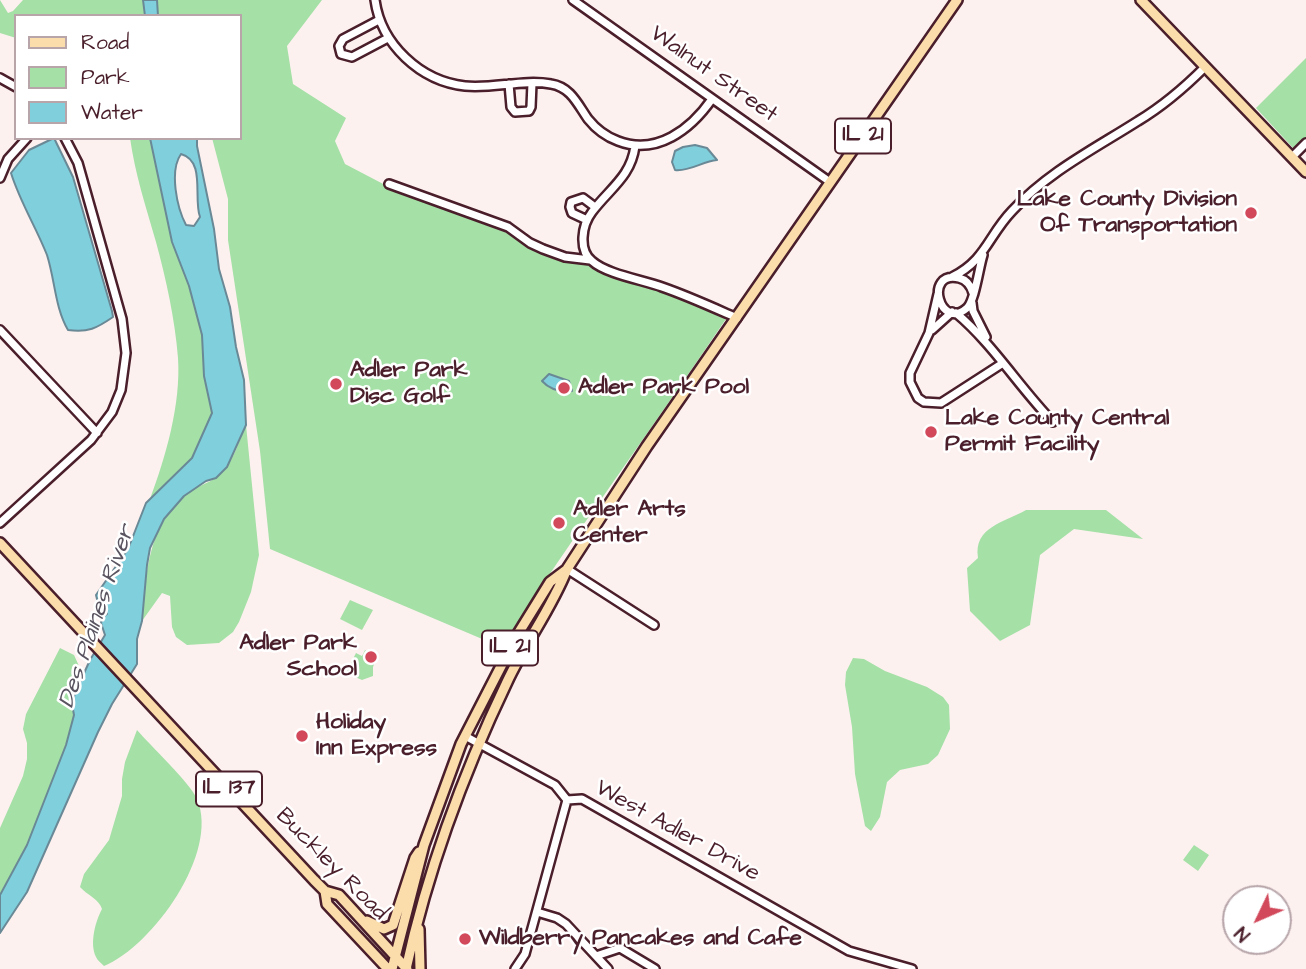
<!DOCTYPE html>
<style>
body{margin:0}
#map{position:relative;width:1306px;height:969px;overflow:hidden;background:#fdf1ef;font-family:"Architects Daughter",sans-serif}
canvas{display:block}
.legend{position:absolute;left:14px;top:14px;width:228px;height:126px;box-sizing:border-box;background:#fff;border:2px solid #b7a5aa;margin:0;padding:9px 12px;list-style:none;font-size:21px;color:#4a1f2b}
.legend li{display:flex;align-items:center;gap:14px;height:35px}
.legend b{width:35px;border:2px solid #b7a5aa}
.north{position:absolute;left:1222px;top:885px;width:70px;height:70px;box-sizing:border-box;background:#fff;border:2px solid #b7a5aa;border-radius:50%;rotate:226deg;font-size:19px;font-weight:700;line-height:28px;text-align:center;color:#4a1f2b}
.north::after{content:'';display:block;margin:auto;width:24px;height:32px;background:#d1495b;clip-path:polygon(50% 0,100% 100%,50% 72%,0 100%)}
</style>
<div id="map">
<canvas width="1306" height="969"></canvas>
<ul class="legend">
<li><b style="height:9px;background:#faddab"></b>Road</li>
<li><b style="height:19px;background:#a5e0a7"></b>Park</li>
<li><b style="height:19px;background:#80cfdd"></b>Water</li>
</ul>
<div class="north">N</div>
</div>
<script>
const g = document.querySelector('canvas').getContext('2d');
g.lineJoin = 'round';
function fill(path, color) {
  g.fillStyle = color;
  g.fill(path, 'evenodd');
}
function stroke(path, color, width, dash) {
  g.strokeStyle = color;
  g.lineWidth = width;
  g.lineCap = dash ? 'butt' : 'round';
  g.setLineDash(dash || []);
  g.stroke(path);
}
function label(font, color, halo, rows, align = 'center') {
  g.font = font + ' "Architects Daughter",sans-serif';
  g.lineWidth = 5;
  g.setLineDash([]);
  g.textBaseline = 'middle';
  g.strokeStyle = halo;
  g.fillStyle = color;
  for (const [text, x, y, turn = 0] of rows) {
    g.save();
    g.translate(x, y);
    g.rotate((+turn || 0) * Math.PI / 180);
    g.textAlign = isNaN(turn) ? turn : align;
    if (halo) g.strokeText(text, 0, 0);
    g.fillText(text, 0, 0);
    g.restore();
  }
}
const green = new Path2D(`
 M0,0L8,13L13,11L23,0H322L287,46L293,84L346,118L335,141L345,164L389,187L507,228L527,244L581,261L728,316C653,427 574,535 501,647L270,549L260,451L228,240V199L212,138H240V16H16V38L0,33Z
 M1306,58V137L1294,149L1256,108Z
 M130,138H150L172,242L189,286L202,335L204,376L212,413L192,458L150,499C166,456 181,404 178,358C175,319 166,279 156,242C146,207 135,174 130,138Z
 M246,425L259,555L251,592L239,622L233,632L219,643L187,645L176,637L172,627L170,596L162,593L142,621C146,576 147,528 184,496C194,487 207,484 217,477C232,466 239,441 246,425Z
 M1026,510H1106L1143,539L1074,529L1040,555L1030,625L1000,641L970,611L967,568L978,558C973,527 1005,522 1026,510Z
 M350,600L373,610L362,630L340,619Z
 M60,648L74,655L84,677L72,704L74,715L66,745L27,845L0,895V828L23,776L27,759V743L23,729L26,714Z
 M365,650L377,657L373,667V676L362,680L346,673L356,653L362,656Z
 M853,658L864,659L885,671L927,687L943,697L949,705L950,729L938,755L928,764L900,770L887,782L880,817L871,831L865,826L855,774L852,727L845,685L846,672Z
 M137,730C150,745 191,784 197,799C220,852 153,946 104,966C101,963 97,960 96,957C89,943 96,920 102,909C99,899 87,895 80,887L84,874L109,840L122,796V779L125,762Z
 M1194,845L1209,855L1198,871L1183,860Z`);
const water = new Path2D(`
 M143,0H157L158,16H145Z
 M54,138L73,177L112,311L113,317C97,328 88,333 68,330C55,308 55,280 47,255C36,227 20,202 11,173L29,150Z
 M150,138H197V146L214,229L219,269L230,307L236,347L244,380L246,425L227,467L216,478L206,481L184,496L164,519L150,548L147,565L142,621L137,639V664L112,704L98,732L27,892L0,933V895L27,845L66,745L74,715L72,704L75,693L90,660L105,635L101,623L103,617L107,614L98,603L96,595L128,549L146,503L192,458L212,413L204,376L202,335L189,286L172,242ZM181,154C206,161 193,198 200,217L194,226L186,225C177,208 169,171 181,154Z
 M695,145L707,148L717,160C703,161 689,172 675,170L672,162L675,151L683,147Z
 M549,374L569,381L572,391C560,392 550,390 542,381Z`);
const minor = new Path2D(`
 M375,0C381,44 420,81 465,86C493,89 523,79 551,84C571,87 578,105 588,119C596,129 607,137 618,141C657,156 691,129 712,99
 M573,0L830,182
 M379,20L343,39L339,46L341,54L352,57L388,38
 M0,78L16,87
 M509,84L511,107L515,112L529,111L531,107L532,83
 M635,146C631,177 609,189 592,212C582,225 578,250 592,261C606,274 643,280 662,287C688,296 712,307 737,318
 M1292,157L1306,143
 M0,178L8,159L27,138
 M389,184L508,227L530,243L543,249L565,257L590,260
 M587,220L572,213L570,207L571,202L583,198L595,207
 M952,277C986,260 988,236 1012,211C1048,172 1094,149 1138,121C1163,106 1185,87 1205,67
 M973,293C971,286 967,280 959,278C923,270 940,332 967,308C975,301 979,267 983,255
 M938,294L929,333L910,373V382L918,398L924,402L941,403L1003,363
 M972,303L973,311L986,337
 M956,313C993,344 1019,387 1053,422
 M0,330L97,433
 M932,330L952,312
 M0,523L91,440L112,412L121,390L126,353L122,319L78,163L65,138
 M567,569L654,625
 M465,736L555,785L567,800L582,799L849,951L912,969
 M537,912L557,918L566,924L608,969
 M596,956L620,948L655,969
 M515,969L525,954L567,800`);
const major = new Path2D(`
 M1141,0L1306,172
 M0,543L314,880L325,891L339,895L407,969
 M325,891L327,904L388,969
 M367,921L384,929L393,925L415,858L419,852
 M419,929L420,969
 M392,969L424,845L461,744L516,637L550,582L566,570
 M406,969C428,869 463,774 507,682C525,643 552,608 567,569L647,446L957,0`);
const markers = [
 [1251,213,7,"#d1495b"],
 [336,384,7,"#d1495b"],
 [564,388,7,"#d1495b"],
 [931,432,7,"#d1495b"],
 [559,523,7,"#d1495b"],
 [371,657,7,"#d1495b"],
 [302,736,7,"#d1495b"],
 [465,939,7,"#d1495b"]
];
const shields = [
 [863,136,56],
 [510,648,56],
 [229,789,66]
];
const shieldNames = [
 ["IL 21",863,136],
 ["IL 21",510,648],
 ["IL 137",229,789]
];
const streetNames = [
 ["Walnut Street",713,75,35],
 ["West Adler Drive",677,832,29],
 ["Buckley Road",331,865,45]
];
const poiNames = [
 ["Lake County Division",1237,200,"right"],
 ["Of Transportation",1237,226,"right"],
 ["Adler Park",350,371],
 ["Disc Golf",350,397],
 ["Adler Park Pool",578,388],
 ["Lake County Central",945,419],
 ["Permit Facility",945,445],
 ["Adler Arts",573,510],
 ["Center",573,536],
 ["Adler Park",357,644,"right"],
 ["School",357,670,"right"],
 ["Holiday",316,723],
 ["Inn Express",316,749],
 ["Wildberry Pancakes and Cafe",479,939]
];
const waterNames = [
 ["Des Plaines River",98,617,-71]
];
fill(green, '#a5e0a7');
fill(water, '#80cfdd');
stroke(water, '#6a8996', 2);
stroke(minor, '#4a1f2b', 12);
stroke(major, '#4a1f2b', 14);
stroke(minor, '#fff', 7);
stroke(major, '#faddab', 9);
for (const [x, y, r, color] of markers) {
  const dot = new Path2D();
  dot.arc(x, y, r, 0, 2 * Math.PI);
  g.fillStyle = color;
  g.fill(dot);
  stroke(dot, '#fff', 2.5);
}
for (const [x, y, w] of shields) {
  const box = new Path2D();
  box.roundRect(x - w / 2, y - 17.5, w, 35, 5);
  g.fillStyle = '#fff';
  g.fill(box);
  stroke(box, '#4a1f2b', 2);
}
label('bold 21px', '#4a1f2b', null, shieldNames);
label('23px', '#4a1f2b', '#fff', streetNames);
label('bold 23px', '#4a1f2b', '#fff', poiNames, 'left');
label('italic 24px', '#5a5460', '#fff', waterNames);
</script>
